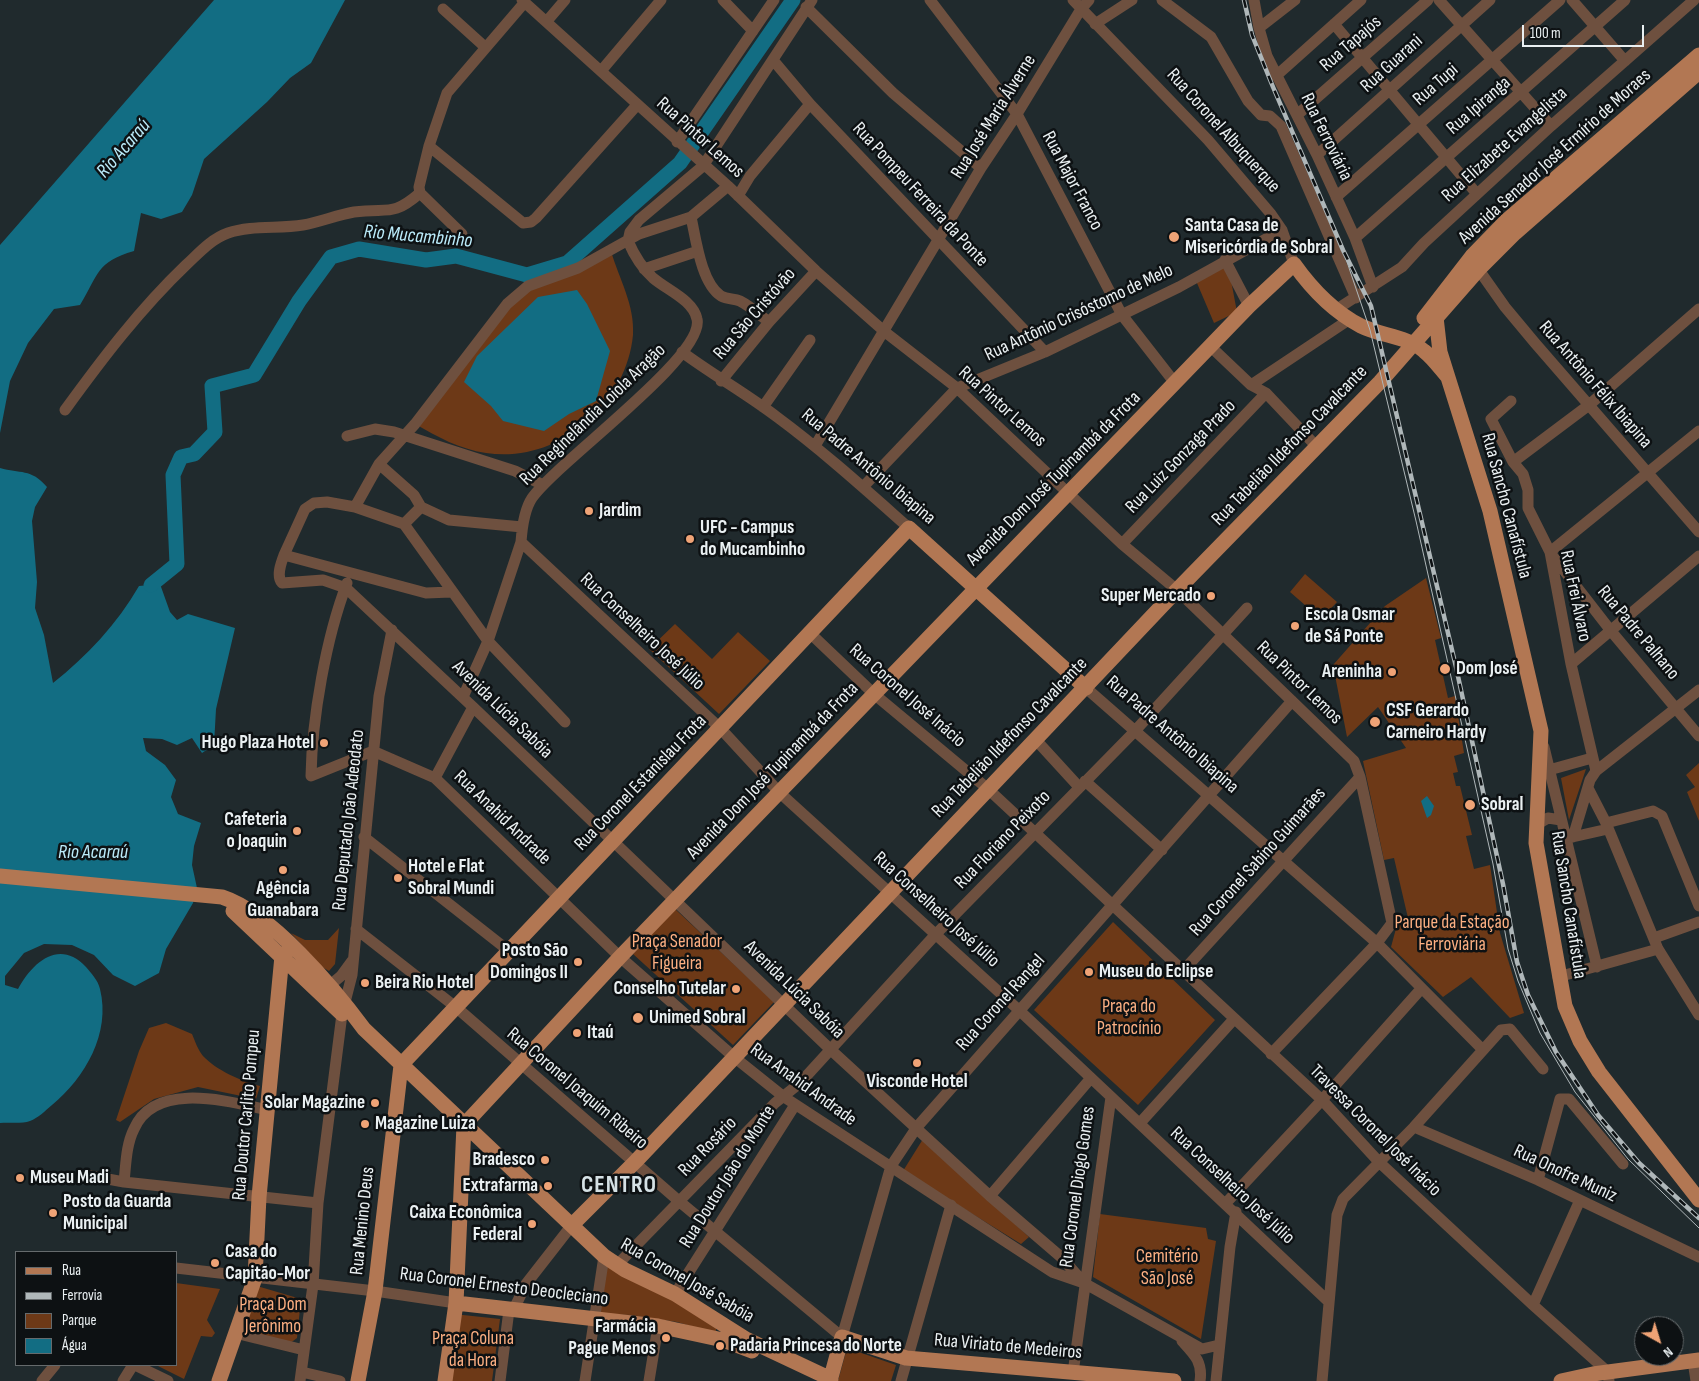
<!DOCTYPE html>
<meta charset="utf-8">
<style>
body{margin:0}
#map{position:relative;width:1699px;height:1381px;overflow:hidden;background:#202a2d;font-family:"Sofia Sans Condensed",sans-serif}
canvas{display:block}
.legend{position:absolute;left:15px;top:1251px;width:162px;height:115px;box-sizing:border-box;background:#0d1113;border:1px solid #656a6c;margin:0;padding:6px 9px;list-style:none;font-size:15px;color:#eaf0f2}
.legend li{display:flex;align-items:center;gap:10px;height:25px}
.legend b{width:25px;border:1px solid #656a6c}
.north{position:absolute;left:1634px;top:1316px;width:50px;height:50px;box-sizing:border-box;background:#0d1113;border:1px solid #656a6c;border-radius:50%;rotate:141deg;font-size:14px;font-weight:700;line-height:20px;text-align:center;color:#eaf0f2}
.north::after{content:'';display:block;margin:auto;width:18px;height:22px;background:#efa376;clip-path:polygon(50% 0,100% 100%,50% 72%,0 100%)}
.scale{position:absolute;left:1522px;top:25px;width:122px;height:22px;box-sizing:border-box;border:2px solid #eaf0f2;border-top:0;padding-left:6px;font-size:15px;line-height:18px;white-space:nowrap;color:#eaf0f2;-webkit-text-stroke:4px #0d1113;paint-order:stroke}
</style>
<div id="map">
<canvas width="1699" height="1381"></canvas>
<ul class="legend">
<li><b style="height:6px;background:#b27753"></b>Rua</li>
<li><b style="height:6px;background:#afb7b9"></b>Ferrovia</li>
<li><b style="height:14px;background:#6d3917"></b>Parque</li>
<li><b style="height:14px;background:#126d83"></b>Água</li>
</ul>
<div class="north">N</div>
<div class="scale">100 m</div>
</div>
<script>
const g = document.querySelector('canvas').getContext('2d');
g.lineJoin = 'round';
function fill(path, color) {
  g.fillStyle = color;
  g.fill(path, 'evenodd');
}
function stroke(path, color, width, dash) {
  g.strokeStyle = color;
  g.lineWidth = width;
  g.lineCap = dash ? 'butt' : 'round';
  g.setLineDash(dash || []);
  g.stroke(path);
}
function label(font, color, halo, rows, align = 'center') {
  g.font = font + ' "Sofia Sans Condensed",sans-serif';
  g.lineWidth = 5;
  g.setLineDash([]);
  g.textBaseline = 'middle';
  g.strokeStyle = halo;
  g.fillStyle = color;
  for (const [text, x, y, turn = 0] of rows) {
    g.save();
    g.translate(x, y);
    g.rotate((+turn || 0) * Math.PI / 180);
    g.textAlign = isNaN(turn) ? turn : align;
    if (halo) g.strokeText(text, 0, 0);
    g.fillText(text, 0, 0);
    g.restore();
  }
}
const green = new Path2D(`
 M611,251C619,279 635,305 633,335C626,407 556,464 486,453C459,449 438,437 415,424L517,293Z
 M1224,263L1230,275L1237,312L1214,323L1194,276Z
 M1305,574L1337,602L1321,619L1290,592Z
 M1426,578L1441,638L1435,640L1448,698L1455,696L1464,753L1454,756L1458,772L1453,773L1456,786H1460L1472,835L1466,836L1474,869L1490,865L1500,933L1524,1013L1510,1018L1471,977L1443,997L1391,947L1398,921L1408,918L1394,858L1384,860L1363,761L1406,748L1378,707L1347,737L1333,665L1385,606Z
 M675,624L712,659L738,632L770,661L719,714L649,649Z
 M1699,763V821L1687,792L1695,787L1686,775Z
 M1586,769L1569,820L1561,778Z
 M674,908L774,1002L733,1045L633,954Z
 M1113,922L1215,1020L1138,1105L1034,1010Z
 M339,928L335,964L329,971L322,967L291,933L305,940H328Z
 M166,1023L192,1034C195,1041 198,1050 203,1056C216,1070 241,1081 260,1086L256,1099L198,1087L154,1099L120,1122L116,1120L139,1051L149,1028Z
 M923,1139L1029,1237L1021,1244L903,1171Z
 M1100,1214L1206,1228L1208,1239L1216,1241L1201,1339L1093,1277Z
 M600,1263L690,1309L717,1327L715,1333L677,1322L631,1315L591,1314Z
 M176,1283L220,1289L207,1320L215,1333L212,1337L201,1336L184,1379L156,1365H176Z
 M257,1286L301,1299L297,1338L289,1344L244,1331Z
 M454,1314L500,1319L492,1381H449Z
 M847,1348L896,1365L891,1381H838Z`);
const water = new Path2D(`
 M214,0H345L311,63L290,78L267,102L204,159L192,195L182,212L161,219L141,213L134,251C96,262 99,274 80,305L54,309L28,343L10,381L0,433V245Z
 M577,290L587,304L610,351L596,401L569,414L544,431L503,421L491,406L464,382L477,356L538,297Z
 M0,468C20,474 31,468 47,487L35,507L32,521L37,582L35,608L44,635L53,683C87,656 117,624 139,586L160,584L170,612L177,620L188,614L235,628L216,709L214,745L202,753L192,738L177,745L162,739L143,738L146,751L165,765L176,780L171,797L178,814L201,823L194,846L192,865L197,888L193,903L166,949L159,973L135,986L113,975L94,955L72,945L44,944L24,953L5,976V985L18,989C32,963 59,938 86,967C91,973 98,980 100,989C111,1033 85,1078 52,1105C45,1111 38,1118 30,1121C22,1124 9,1122 0,1123Z
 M1427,796L1434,806L1431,815L1427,818L1421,801Z`);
const river = new Path2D(`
 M151,585L177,564L173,475L181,457L194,454L215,432L212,386L254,375L299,301L331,257L359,249L426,260L456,256L527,275L567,263L680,163L793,0`);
const minor = new Path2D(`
 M522,0L728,186L816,271L885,332L957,388L1122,544L1177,590L1354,761L1360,777L1392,923L1377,943L1271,1054
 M723,0L753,31
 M930,0L1017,114L1122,315L1175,383
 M1073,0L1208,140L1271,214L1282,230L1294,264
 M1162,0L1211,37L1248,101L1261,115L1270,116L1281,126L1356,298
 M1254,0L1259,28L1267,56L1317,155L1355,238L1373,287
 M1439,0L1551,126
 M1572,0L1625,61
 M806,7L893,93L981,168
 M443,9L485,47
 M547,21L565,0
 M1095,24L1132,0
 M1334,24L1477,194
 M1259,28L1295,0
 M773,60L810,104L1045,352
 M601,71L661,0
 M1276,76L1361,0
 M1297,115L1428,0
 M677,142L774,0
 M429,146L523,223L531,222L536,218L637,105
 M1317,155L1490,0
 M738,196L750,176L810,104
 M1336,197L1560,0
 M691,217C696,239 701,283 721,296C728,300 734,298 740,301C750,306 760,315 769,322
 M462,234L420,193L419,187L429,146L447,93L525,2
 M1355,238L1625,0
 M628,241L630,232L639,220L703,166L812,0
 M1225,260L1249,306
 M1474,263L1505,307L1535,343L1699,532
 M644,269L698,251
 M1337,309L1402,267L1424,243L1551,126L1694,0
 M1210,346L1251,385L1266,393L1317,447
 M682,352C713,375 747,394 777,417C823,451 866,490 909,528
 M721,381L769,322L816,271
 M1251,385L1350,319
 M1511,401L1491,419L1513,462L1523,474L1528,490V508L1550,552L1571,664L1596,771
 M763,407L810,340
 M65,410C102,359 140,309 186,265C199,253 211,239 228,233C251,225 279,229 303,225C320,222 337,215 354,212C388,207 391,218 420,193
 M347,436L375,429L394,432L515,471L543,485
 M815,446L981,168L1017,114L1081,9L1089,0
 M1513,462L1589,405L1699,309
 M379,464L414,495L421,507L449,520L522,527
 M863,487L957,388L1045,352L1179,287L1282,230
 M355,507L379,464L415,424L507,304L528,286L578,268L639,234L691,217L728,186
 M404,524L421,507
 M521,542L721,729L780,793L1021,1012L1329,1302
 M1122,544L1266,393
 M1550,552L1699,431
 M284,555L305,509L314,503L327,502L355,507L404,524L488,641L565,722
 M1552,555L1611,631L1699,736
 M347,583C326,638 312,718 311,776L373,751L435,778L620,957L734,1057L784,1097L1052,1272L1084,1283
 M451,592L426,593L284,555C281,563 276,576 282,583L323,580L346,588L473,707L831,1050L990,1196L1061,1257L1084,1283L1202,1349L1219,1345
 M811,634L874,694L988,789L1322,1100L1379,1162L1533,1305L1608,1372L1609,1381
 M1571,664L1699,556
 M1086,688L1377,943L1483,1050
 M463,697L488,641L521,542C522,528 524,510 532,498C556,463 706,356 697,319C693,300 667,290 653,278C642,268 634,255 628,241
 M1036,740L1079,787
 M1544,747L1597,967
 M1549,770L1592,758
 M435,778L473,707
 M1085,781L1162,850
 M1588,788L1606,823L1658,949L1699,1015
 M1606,823L1653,811L1662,816L1699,906
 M1536,825L1548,818L1561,820
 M364,837L509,951
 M1573,837L1590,780L1596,771L1699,690
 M1568,838L1608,829
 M356,929L457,1008L680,1202L842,1337L891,1166L917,1127L1292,701
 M1654,938L1699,922
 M1182,972L1360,777
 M1558,977L1658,949
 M329,986L341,976L352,961
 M1140,1123L1234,1019
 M1414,1127L1538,1180L1699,1257
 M86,1175L124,1182L318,1203
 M1538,1180L1560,1099H1569L1623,1164
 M124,1182C126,1164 126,1145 134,1129C155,1080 230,1102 268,1110
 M990,1196L1091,1078
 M1226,1203L1322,1100L1421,989
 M617,1265L775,1103L800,1083L936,934L1134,732L1247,608
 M176,1268L375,1291L456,1303
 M675,1294L795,1105
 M1533,1305L1580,1200
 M513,1311L526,1284L572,1225
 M235,1333L304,1350
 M1182,1341C1194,1354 1203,1362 1200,1381
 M1693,1361L1696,1381
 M135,1365L168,1381
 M302,1372L340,1381
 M1073,1373L1111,1097
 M42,1381L55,1365
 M123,1381L133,1365
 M300,1381L313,1285L318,1203L342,1014L352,975L379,696L392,630
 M500,1381L509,1310
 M585,1381L604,1256
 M649,1381L658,1326
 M901,1381L951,1205
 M1216,1381L1230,1247L1236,1212
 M1322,1381L1337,1215L1343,1199L1414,1127L1501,1030L1510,1029L1543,1069`);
const major = new Path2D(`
 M1436,317L1440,352L1490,511L1541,731L1536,843L1565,1006L1580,1041L1599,1072L1699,1200
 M1424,318L1472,256L1506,221L1699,55
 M0,876L222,897C271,913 333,987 364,1029L604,1256L625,1270L675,1294L746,1339L831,1379
 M233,911L342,1014
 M401,1065L909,528L1086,688
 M572,1225L636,1161L1177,590L1380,382L1479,269L1515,233L1699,72
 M456,1303L658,1326L723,1340L752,1351
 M219,1381L255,1278L259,1197L282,956L292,947
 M358,1381L375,1291L401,1065
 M445,1381L456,1303L464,1125L620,957L1249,306L1294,264C1311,288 1334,312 1361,326C1381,336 1407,336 1424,351C1433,358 1440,368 1447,376
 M830,1381L842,1337L906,1358L1174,1381
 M1561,1381L1593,1374L1699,1360`);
const tram = new Path2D(`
 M1343,250L1370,330L1416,521L1493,864L1508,949L1518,981L1540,1033L1575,1092L1628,1159L1699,1228`);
const rail = new Path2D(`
 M1244,0L1252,35L1273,87L1343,250L1371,306L1456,667L1503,884L1517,962L1528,995L1556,1052L1598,1115L1639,1163L1699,1218`);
const markers = [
 [1174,237,6,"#efa376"],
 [589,511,5,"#efa376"],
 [690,539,5,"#efa376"],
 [1211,596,5,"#efa376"],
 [1295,626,5,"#efa376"],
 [1445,669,6,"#efa376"],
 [1392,672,5,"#efa376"],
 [1375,722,6,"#efa376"],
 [324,743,5,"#efa376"],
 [1470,805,6,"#efa376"],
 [297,831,5,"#efa376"],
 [283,870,5,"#efa376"],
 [398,878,5,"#efa376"],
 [578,962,5,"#efa376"],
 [1089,972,5,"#efa376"],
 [365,983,5,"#efa376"],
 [736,989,5,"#efa376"],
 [638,1018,6,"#efa376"],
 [577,1033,5,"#efa376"],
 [917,1063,5,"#efa376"],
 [375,1103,5,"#efa376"],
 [365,1124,5,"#efa376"],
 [545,1160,5,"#efa376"],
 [20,1178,5,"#efa376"],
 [548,1186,5,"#efa376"],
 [53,1213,5,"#efa376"],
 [532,1224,5,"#efa376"],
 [215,1263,5,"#efa376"],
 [666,1338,5,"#efa376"],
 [720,1346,5,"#efa376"]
];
const streetNames = [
 ["Rua Tapajós",1351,44,-41],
 ["Rua Guarani",1392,64,-42],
 ["Rua Tupi",1436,85,-41],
 ["Rua Ipiranga",1479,106,-41],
 ["Rua José Maria Álverne",994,117,-58],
 ["Rua Coronel Albuquerque",1223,131,48],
 ["Rua Ferroviária",1326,137,64],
 ["Rua Pintor Lemos",700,138,42],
 ["Rua Elizabete Evangelista",1505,145,-42],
 ["Avenida Senador José Ermírio de Moraes",1555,157,-42],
 ["Rua Major Franco",1072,181,62],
 ["Rua Pompeu Ferreira da Ponte",920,195,47],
 ["Rua Antônio Crisóstomo de Melo",1079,313,-25],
 ["Rua São Cristóvão",755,314,-49],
 ["Rua Antônio Félix Ibiapina",1595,385,49],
 ["Rua Pintor Lemos",1002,407,42],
 ["Rua Reginelândia Loiola Aragão",593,415,-44],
 ["Rua Tabelião Ildefonso Cavalcante",1290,446,-46],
 ["Rua Luiz Gonzaga Prado",1181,457,-46],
 ["Rua Padre Antônio Ibiapina",868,467,40],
 ["Avenida Dom José Tupinambá da Frota",1054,479,-45],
 ["Rua Sancho Canafístula",1506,506,75],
 ["Rua Frei Álvaro",1575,596,78],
 ["Rua Conselheiro José Júlio",642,632,43],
 ["Rua Padre Palhano",1638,633,50],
 ["Rua Pintor Lemos",1299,683,44],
 ["Rua Coronel José Inácio",907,696,41],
 ["Avenida Lúcia Sabóia",502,710,44],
 ["Rua Padre Antônio Ibiapina",1172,735,41],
 ["Rua Tabelião Ildefonso Cavalcante",1010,738,-46],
 ["Avenida Dom José Tupinambá da Frota",773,771,-46],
 ["Rua Coronel Estanislau Frota",641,783,-46],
 ["Rua Anahid Andrade",502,818,44],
 ["Rua Deputado João Adeodato",349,820,-84],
 ["Rua Floriano Peixoto",1003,840,-46],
 ["Rua Coronel Sabino Guimarães",1258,862,-48],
 ["Rua Sancho Canafístula",1568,905,81],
 ["Rua Conselheiro José Júlio",936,910,42],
 ["Avenida Lúcia Sabóia",794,990,44],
 ["Rua Coronel Rangel",1001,1003,-48],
 ["Rua Anahid Andrade",803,1085,36],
 ["Rua Coronel Joaquim Ribeiro",577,1089,40],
 ["Rua Doutor Carlito Pompeu",247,1115,-85],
 ["Travessa Coronel José Inácio",1375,1131,45],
 ["Rua Rosário",708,1147,-46],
 ["Rua Onofre Muniz",1565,1174,25],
 ["Rua Doutor João do Monte",728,1177,-58],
 ["Rua Conselheiro José Júlio",1232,1186,43],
 ["Rua Coronel Diogo Gomes",1078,1187,-82],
 ["Rua Menino Deus",363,1221,-84],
 ["Rua Coronel José Sabóia",687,1281,30],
 ["Rua Coronel Ernesto Deocleciano",504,1287,7],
 ["Rua Viriato de Medeiros",1008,1347,5]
];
const poiNames = [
 ["Santa Casa de",1185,226],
 ["Misericórdia de Sobral",1185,248],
 ["Jardim",599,511],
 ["UFC - Campus",700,528],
 ["do Mucambinho",700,550],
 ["Super Mercado",1201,596,"right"],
 ["Escola Osmar",1305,615],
 ["de Sá Ponte",1305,637],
 ["Dom José",1456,669],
 ["Areninha",1382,672,"right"],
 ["CSF Gerardo",1386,711],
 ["Carneiro Hardy",1386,733],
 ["Hugo Plaza Hotel",314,743,"right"],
 ["Sobral",1481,805],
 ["Cafeteria",287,820,"right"],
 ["o Joaquin",287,842,"right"],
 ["Hotel e Flat",408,867],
 ["Sobral Mundi",408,889],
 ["Agência",283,889,"center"],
 ["Guanabara",283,911,"center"],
 ["Posto São",568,951,"right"],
 ["Domingos II",568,973,"right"],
 ["Museu do Eclipse",1099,972],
 ["Beira Rio Hotel",375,983],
 ["Conselho Tutelar",726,989,"right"],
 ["Unimed Sobral",649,1018],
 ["Itaú",587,1033],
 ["Visconde Hotel",917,1082,"center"],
 ["Solar Magazine",365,1103,"right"],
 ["Magazine Luiza",375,1124],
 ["Bradesco",535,1160,"right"],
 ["Museu Madi",30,1178],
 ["Extrafarma",538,1186,"right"],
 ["Posto da Guarda",63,1202],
 ["Municipal",63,1224],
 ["Caixa Econômica",522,1213,"right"],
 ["Federal",522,1235,"right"],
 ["Casa do",225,1252],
 ["Capitão-Mor",225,1274],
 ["Farmácia",656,1327,"right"],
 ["Pague Menos",656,1349,"right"],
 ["Padaria Princesa do Norte",730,1346]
];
const parkNames = [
 ["Parque da Estação",1452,923],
 ["Ferroviária",1452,945],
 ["Praça Senador",677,942],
 ["Figueira",677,964],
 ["Praça do",1129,1007],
 ["Patrocínio",1129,1029],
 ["Cemitério",1167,1257],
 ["São José",1167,1279],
 ["Praça Dom",273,1305],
 ["Jerônimo",273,1327],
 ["Praça Coluna",473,1339],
 ["da Hora",473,1361]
];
const waterNames = [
 ["Rio Acaraú",124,149,-49],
 ["Rio Mucambinho",418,237,5],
 ["Rio Acaraú",93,853]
];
const districtNames = [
 ["CENTRO",619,1186]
];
fill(green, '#6d3917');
fill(water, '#126d83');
stroke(river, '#126d83', 15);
stroke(minor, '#6e503f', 11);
stroke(major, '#b27753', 15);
stroke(tram, '#afb7b9', 1);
stroke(rail, '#afb7b9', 4.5);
stroke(rail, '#0d1113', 2.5, [8]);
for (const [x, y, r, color] of markers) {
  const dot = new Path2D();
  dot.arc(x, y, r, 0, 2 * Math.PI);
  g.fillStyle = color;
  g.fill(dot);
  stroke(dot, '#0d1113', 2);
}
label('19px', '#eaf0f2', '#0d1113', streetNames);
label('bold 19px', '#eaf0f2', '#0d1113', poiNames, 'left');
label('19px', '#fcaf82', '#0d1113', parkNames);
label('italic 20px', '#bbecfb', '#0d1113', waterNames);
g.letterSpacing = '1px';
label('bold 24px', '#d5e1e5', '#0d1113', districtNames);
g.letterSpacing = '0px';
</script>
